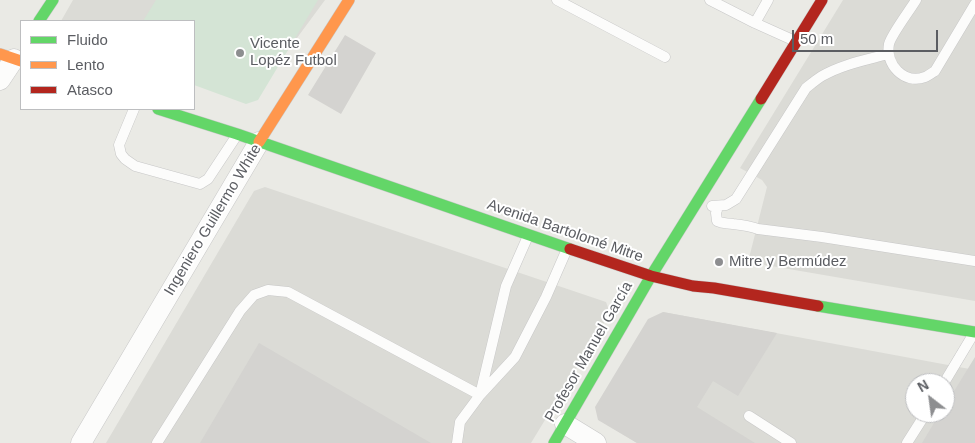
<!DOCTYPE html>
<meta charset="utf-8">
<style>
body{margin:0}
#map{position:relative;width:975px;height:443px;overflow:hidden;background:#eaeae5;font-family:Helvetica,sans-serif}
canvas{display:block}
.legend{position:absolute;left:20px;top:20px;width:175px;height:90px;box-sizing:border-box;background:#fff;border:1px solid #bdbec0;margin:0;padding:6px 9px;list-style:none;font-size:15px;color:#5b5d62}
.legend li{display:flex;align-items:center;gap:10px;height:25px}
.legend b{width:25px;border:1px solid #bdbec0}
.north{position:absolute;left:905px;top:373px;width:50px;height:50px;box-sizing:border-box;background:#fff;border:1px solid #bdbec0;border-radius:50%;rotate:330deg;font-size:14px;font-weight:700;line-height:20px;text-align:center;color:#5b5d62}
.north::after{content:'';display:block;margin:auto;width:18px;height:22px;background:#8d8e90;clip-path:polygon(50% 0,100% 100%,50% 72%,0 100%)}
.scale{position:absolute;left:792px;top:30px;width:146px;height:22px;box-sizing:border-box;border:2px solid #5b5d62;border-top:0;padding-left:6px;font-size:15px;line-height:18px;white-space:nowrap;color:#5b5d62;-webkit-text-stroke:4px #fff;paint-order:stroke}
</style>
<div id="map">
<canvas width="975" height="443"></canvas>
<ul class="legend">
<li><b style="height:6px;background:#63d668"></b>Fluido</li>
<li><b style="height:6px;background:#ff974d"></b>Lento</li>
<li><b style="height:6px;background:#b3261e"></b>Atasco</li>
</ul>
<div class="north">N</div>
<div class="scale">50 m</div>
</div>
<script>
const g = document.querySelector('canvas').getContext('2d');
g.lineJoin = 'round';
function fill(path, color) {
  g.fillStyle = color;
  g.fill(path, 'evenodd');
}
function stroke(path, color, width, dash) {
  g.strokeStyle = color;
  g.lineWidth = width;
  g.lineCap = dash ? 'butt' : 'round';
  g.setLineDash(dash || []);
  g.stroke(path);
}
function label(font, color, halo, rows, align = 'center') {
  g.font = font + ' Helvetica,sans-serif';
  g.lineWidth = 4;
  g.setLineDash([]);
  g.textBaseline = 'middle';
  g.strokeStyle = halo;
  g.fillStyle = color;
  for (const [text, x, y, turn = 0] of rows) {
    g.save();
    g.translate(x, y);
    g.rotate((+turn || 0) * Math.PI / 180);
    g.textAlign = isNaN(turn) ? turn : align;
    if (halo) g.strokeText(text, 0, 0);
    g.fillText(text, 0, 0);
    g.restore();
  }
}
const industrial = new Path2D(`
 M73,0H325L252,99L194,21H61Z
 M843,0H975V301L748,262L767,187L762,180L740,168Z
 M265,187L606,302L610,313L531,443H106L254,191Z
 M663,312L975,370V443H637L599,420ZM915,383H945V413H915Z`);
const green = new Path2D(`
 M156,0H318L258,100L246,104L194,85V21H143Z`);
const building = new Path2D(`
 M345,35L376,53L341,114L308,95Z
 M663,312L777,333L738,396L713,381L697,407L755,443H637L598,420L595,407L648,319Z
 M259,343L431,443H200Z
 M975,357V443H922L940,413H945V406Z`);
const lane = new Path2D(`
 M557,0L665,57
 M710,0L755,23L795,41
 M916,0C910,10 891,35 889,44C885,64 904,85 925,77C928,76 932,73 935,71L975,4
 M755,23L768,0
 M134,109L119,145L121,154L125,159L135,166L200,184L208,179L237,135
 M712,206L726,205L736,199L806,88C811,84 817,79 822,76C843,64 866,60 888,54
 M718,207L716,213L717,221C723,224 727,223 733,224C742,225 750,226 758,229L822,237L975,261
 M944,383L974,333
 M749,416L791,443
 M157,443L240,311L254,295L268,290L288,292L480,395L515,357L546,297L567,249
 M457,443L460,422L480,395L506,286L528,236
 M907,443L926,413`);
const street = new Path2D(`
 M0,80L14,59
 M565,424L596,443
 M81,443L259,142`);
const fast = new Path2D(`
 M39,21L53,0
 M158,109L237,134L570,249
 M818,306L975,332
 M554,443L651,276L761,99`);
const slow = new Path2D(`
 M0,54L21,61
 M259,142L349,0`);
const jam = new Path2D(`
 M761,99L822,0
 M570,249L651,276L693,286L714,288L818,306`);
const markers = [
 [240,53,5,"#8d8e90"],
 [719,262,5,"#8d8e90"]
];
const poiNames = [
 ["Vicente",250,44],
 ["Lopéz Futbol",250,61],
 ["Mitre y Bermúdez",729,262]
];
const streetNames = [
 ["Ingeniero Guillermo White",213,220,-59],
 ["Avenida Bartolomé Mitre",565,231,19],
 ["Profesor Manuel García",589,352,-60]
];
fill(industrial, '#dbdbd6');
fill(green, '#d4e4d5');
fill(building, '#d4d3d0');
stroke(lane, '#c7c7c7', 11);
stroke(street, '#c7c7c7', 21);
stroke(fast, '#c7c8c8', 12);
stroke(slow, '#c7c8c8', 12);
stroke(jam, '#c7c8c8', 12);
stroke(lane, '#fcfcfb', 10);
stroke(street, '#fcfcfb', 20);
stroke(fast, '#63d668', 11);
stroke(slow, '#ff974d', 11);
stroke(jam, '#b3261e', 11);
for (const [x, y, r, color] of markers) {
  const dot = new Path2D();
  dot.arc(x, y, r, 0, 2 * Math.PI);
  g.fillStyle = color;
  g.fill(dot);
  stroke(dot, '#fff', 2);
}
label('15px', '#5b5d62', '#fff', poiNames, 'left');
label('15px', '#5b5d62', '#fff', streetNames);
</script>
